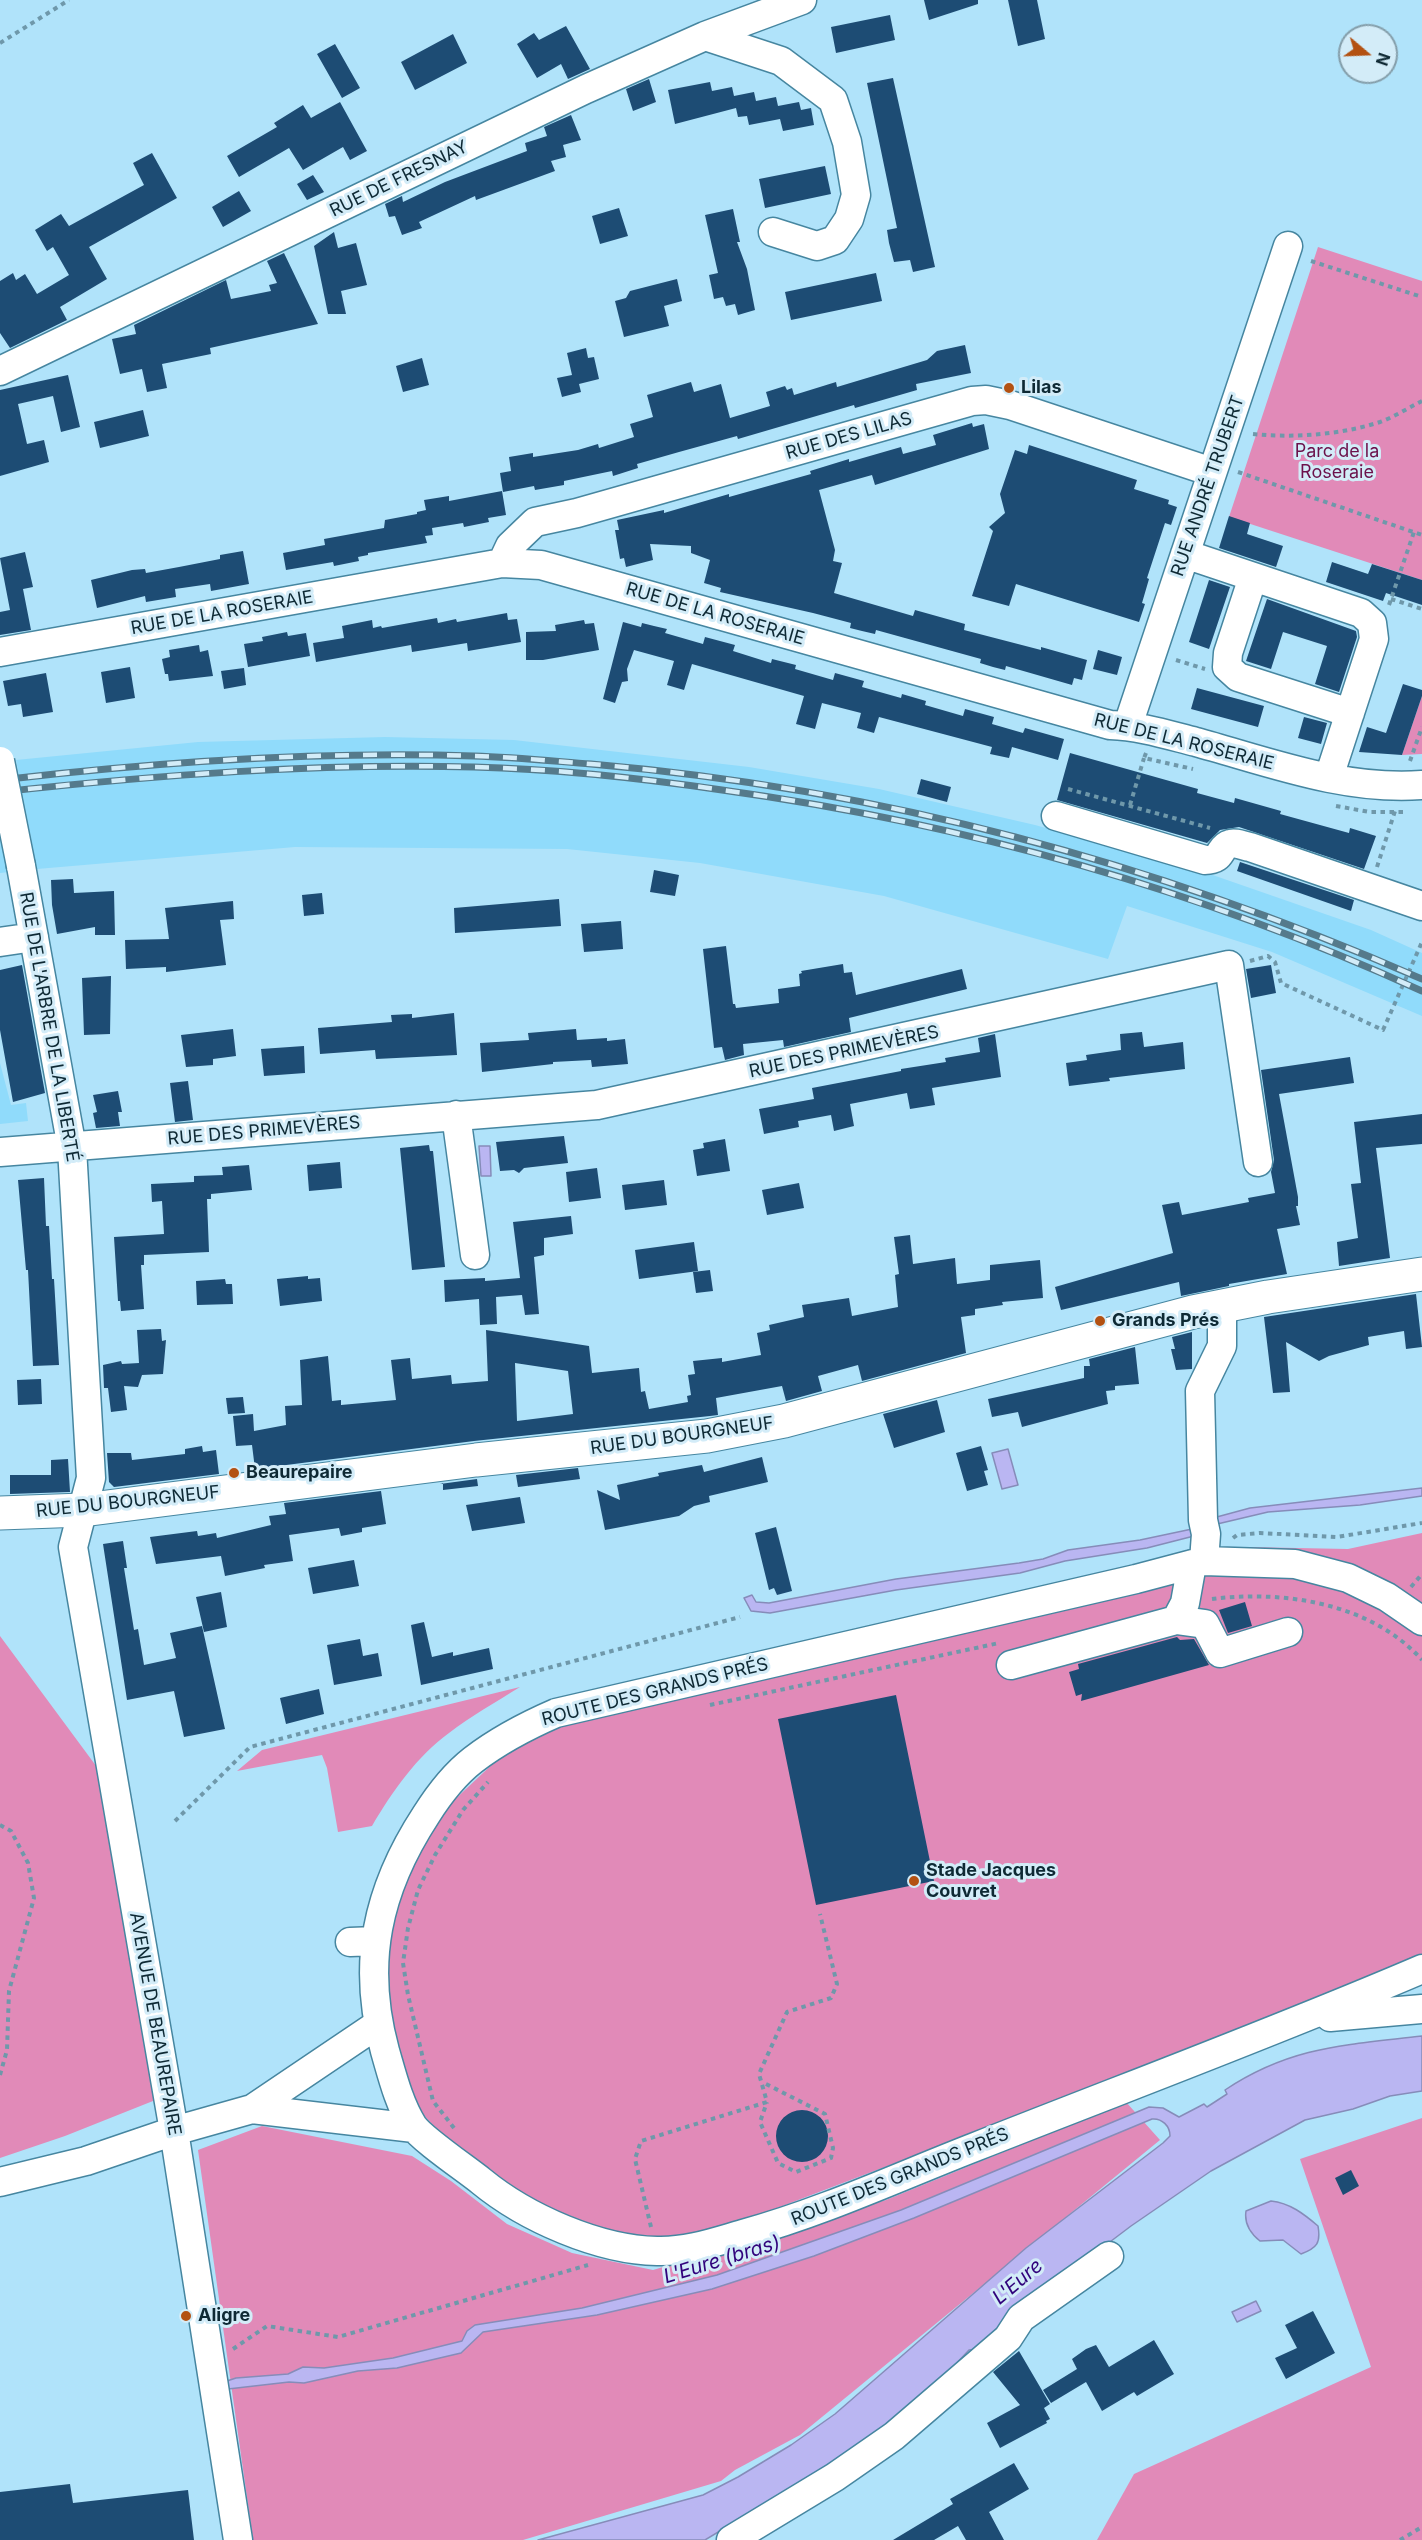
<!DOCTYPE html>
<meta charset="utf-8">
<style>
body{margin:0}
#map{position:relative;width:1422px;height:2540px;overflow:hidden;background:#b0e3fa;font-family:Inter,sans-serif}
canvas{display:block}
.north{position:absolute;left:1338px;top:24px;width:60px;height:60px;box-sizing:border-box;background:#d3ecf8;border:2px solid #849eaa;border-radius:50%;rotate:109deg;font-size:16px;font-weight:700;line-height:24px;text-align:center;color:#0e2934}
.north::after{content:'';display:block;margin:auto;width:21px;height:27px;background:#b35112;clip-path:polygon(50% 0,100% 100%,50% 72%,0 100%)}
</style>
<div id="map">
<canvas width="1422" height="2540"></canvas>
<div class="north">N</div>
</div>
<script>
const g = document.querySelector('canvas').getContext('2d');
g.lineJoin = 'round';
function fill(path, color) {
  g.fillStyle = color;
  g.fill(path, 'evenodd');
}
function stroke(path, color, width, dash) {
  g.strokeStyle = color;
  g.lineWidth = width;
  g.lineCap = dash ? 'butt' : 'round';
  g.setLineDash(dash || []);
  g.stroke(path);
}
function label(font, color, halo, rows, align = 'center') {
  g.font = font + ' Inter,sans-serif';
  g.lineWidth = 6;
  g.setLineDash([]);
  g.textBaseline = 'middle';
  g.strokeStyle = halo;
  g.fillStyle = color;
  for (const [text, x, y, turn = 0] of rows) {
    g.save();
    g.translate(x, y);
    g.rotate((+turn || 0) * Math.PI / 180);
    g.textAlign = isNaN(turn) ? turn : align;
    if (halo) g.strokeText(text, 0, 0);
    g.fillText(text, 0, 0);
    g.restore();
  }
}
const built = new Path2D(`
 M385,737L514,740L749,767L879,789L1035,825L1204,872L1371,930L1422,953V1016L1272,952L1127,906L1108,959L884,896L700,863L567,849L295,847L37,869L16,760L198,742Z
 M0,829L9,872L0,873Z
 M0,1063L11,1105L26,1103L28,1121L0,1124Z`);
const green = new Path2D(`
 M1318,247L1422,281V580L1229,517Z
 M1422,696V754L1402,755Z
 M1422,1533V1955L1401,1970L696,2239H645L580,2224L523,2197L452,2146L418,2109L400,2068L386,2001L385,1957L396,1906L415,1855L450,1804L500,1757L551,1727L1172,1582L1246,1547L1348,1549Z
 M0,1636L105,1778L158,2099L65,2136L0,2158Z
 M520,1687C496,1702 471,1716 449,1733C417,1756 392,1792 372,1826L338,1832L327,1768L322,1755L237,1771L262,1750Z
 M1126,2102L1160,2140L800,2435L735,2470L721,2481L523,2540H253L198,2150L262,2126L412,2156L451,2181L507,2224L572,2253L653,2270L886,2200Z
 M1422,2118V2540H1097L1134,2474L1371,2367L1300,2159Z`);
const water = new Path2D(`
 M479,1146H490L491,1176H481Z
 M1008,1449L1018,1485L1002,1489L992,1453Z
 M1422,1488V1496L1360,1505L1268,1512L1213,1525L1194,1536L1147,1548L1065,1561L1020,1573L896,1590L770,1613L751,1611L744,1598L752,1595L756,1602L769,1603L896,1579L1019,1563L1043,1559L1068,1550L1140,1540L1192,1529L1213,1518L1250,1508Z
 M1422,2036V2091L1390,2096L1353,2109L1305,2120L1211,2171L1131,2226L1041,2294L1015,2311L979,2349L969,2350L954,2366L878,2431L838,2460L705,2540H538L703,2495L738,2477L791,2445L835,2414L1026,2248L1163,2143L1170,2136C1170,2126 1162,2118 1152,2119L914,2218L814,2256L712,2289L597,2315L483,2332L461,2353L397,2368L358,2371L304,2383L289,2382L228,2389L227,2381L236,2378L288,2374L303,2367L324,2368L393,2358L462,2341L467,2331L475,2325L582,2308L717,2275L901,2210L1149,2107L1163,2108L1179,2117L1204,2104L1207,2107L1227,2094L1225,2090C1291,2046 1346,2045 1422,2036Z
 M1271,2201C1290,2203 1304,2214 1318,2226C1321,2243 1317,2248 1301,2254L1283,2240L1260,2241C1250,2233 1244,2224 1246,2211Z
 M1256,2301L1261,2311L1237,2322L1232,2312Z`);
const building = new Path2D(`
 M924,0H978V4L929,20Z
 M1008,0H1037L1045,39L1018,46Z
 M890,15L895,40L836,53L831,27Z
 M566,26L590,69L568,79L561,64L537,78L517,44L534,33L539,40Z
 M453,34L467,63L415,90L401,62Z
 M335,44L360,88L342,98L317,54Z
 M893,78L935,267L913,272L910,260L894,262L889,243L887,230L897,228L867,83Z
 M649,79L656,102L633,111L626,89Z
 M710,82L712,91L732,87L734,96L754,92L756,101L776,97L778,106L799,102L801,110L811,108L814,125L783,131L780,119L749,125L747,116L738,117L736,108L675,124L668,90Z
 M340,102L367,151L350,160L343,147L303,170L289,148L239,177L227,156L277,127L274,123L303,105L311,118Z
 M571,115L581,140L563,145L566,157L551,161L555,171L476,200L475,196L419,222L422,228L402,235L395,216L389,217L385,204L402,196L403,202L445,182L527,151L525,143L547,136L544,127Z
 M152,153L177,198L89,247L107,279L60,307L67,320L10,348L0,333V281L13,273L16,280L25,274L37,294L69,275L53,247L47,251L35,230L61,214L69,226L144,185L133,163Z
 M825,166L831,194L765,208L759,179Z
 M313,175L324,192L307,200L297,184Z
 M239,191L251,211L223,227L212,207Z
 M619,208L628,236L600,244L592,216Z
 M733,209L740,242H737L747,269L755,310L738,315L735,304L726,306L723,297L714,299L709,275L718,273L705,215Z
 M334,232L338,248L356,243L367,285L341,291L346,314H328L314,246Z
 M284,253L318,324L210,348L211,354L162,364L167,388L147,392L142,369L120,374L112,339L136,334L134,325L226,280L231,299L271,291L269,285L277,283L267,261Z
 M876,273L882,301L791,320L785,292Z
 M677,279L682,301L664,306L669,326L624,337L615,301L626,298L630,291Z
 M965,345L971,373L916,384L917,390L855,408L854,405L738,439L737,436L679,452L637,464L638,468L613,476L612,471L564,481V485L535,490L534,486L503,492L500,473L511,471L509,457L533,453V457L578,450L598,444L599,448L634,437L630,424L653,417L647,395L691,382L694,392L721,384L730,418L770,406L766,392L785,386L787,390L792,388L794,395L836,382L837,387L927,360L937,351Z
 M586,348L588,358L594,357L599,379L579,384L581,392L562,397L557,378L572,375L567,353Z
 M422,358L429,385L403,392L396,366Z
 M68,375L80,427L61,432L53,396L18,404L27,444L44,440L49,462L0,476V390Z
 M143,410L149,436L100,448L94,422Z
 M972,423L973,427L984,424L989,449L875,485L872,475L819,490L835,550L833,561L842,563L834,593L913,616L915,610L965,624L964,630L1041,650V647L1087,660L1082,680L1074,678L1072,685L1006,666L1005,670L993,667L980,663L981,659L876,630L875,634L862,631L850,628L851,623L813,613L720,592L721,588L704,583L710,560L691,553V546L650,544L653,560L626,567L624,558L620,559L615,530H619L617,520L664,510V513L729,494V497L811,474L810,471L849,459V462L901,447L903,454L936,445L933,435Z
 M1029,445L1137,480L1134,489L1169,500L1168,504L1177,507L1171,525L1165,523L1147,578L1149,579L1142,603L1145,604L1139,622L1016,584L1009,606L972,596L993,531L989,527L1005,513L1000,494L1015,450L1027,454Z
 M502,491L506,515L488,518L489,522L464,527L463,523L432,528L433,535L425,536L427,543L368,553V555L358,557L359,561L334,566L333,562L286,570L283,553L325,545L324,539L384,528L385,520L417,514V512L426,510L424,500L449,496V501Z
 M1229,516L1250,523L1247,534L1283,546L1276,567L1219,548Z
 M243,551L249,584L211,591L210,584L175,589L176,597L146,602L145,596L97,608L91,580L132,570L145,569L146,573L179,567L220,559V555Z
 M25,552L33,587L23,589L31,630L0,635V612L10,610L0,558Z
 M1332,562L1368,574L1372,564L1422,580V605L1386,593L1383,601L1326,582Z
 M1209,580L1230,587L1209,649L1189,642Z
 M1267,599L1356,631L1357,637L1339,692L1315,684L1327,646L1283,632L1271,669L1246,661Z
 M507,613L508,620L517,619L521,642L468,651L467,643L412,652L411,645L316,662L313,643L344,638L342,626L372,620L373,628L381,626L382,628L437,618L438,623L456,619L457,622Z
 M584,620L585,624L594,623L599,650L543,660H526V632L556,631L555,625Z
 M623,622L641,627L642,623L654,626L667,629L665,633L703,644L705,637L735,645L733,651L771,663L772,659L796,665L795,669L833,680L835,673L864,681L862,687L901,698L902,694L926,701L925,705L963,716L965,709L994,717L992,724L1023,733L1025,728L1064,739L1058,760L1012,747L1009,758L990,754L992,747L879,717L874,733L857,728L861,713L822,703L815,729L796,724L804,696L692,664L684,690L667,685L674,661L634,650L627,669L628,681L622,682L615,703L603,699Z
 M287,632L288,636L306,633L310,656L248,667L244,644L263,641L262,637Z
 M199,645L200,652L208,650L213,676L169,681L168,674H165L162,659L170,657L169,650Z
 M1098,650L1122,657L1117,675L1093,669Z
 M130,667L135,698L106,703L101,672Z
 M244,668L246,685L224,689L221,671Z
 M46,673L53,712L23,717L21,704L8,706L3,681Z
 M1403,684L1422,690V696L1402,755L1359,752L1367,727L1386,733Z
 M1197,688L1264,706L1258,727L1191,709Z
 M1304,717L1327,723L1321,744L1298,738Z
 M1070,753L1198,789L1197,793L1234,803L1235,798L1281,811L1280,814L1349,833L1350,828L1376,836L1364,869L1239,827L1220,830L1207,843L1057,800Z
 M921,779L951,787L947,802L917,794Z
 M1240,862L1354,900L1351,911L1237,871Z
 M654,870L679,875L675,896L650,892Z
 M73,879L74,893L114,891L115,935H95V927L57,934L52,905L51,880Z
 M322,893L324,914L304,916L302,895Z
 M559,899L561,926L455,933L454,908Z
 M233,901L234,919L220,920L226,965L166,972V967L126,969L125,940L169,939L165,908Z
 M621,921L623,949L584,952L581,924Z
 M726,946L733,1004H735L736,1008L779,1003L778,989L800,986L799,974L802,973L801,971L843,964L844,973L852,972L856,995L962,969L967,989L849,1018L851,1032L784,1047L783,1040L743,1044L744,1055L725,1060L722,1047L714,1048L703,949Z
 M22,965L45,1093L13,1102L0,1030V970Z
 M1271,965L1276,993L1251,998L1246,969Z
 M111,976L110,1034L84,1035L82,978Z
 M454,1013L457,1055L376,1059L375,1050L320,1054L318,1028L392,1022L391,1015L412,1014V1018Z
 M233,1029L236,1056L213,1059V1065L186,1067L181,1035Z
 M576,1029L577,1040L607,1038V1041L625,1039L628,1064L592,1067L591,1060L553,1062V1064L482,1072L480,1043L529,1040L528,1033Z
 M1142,1032L1144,1047L1183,1042L1185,1069L1109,1078L1110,1081L1069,1086L1066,1063L1087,1060L1086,1055L1121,1050L1120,1034Z
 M995,1034L1001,1077L932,1088L935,1105L910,1109L907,1093L850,1104L854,1126L834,1131L831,1115L798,1121L799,1127L764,1134L759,1109L814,1099L812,1088L901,1071V1069L946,1062L945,1058L980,1052L978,1038Z
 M304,1046L305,1073L264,1076L261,1049Z
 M1350,1057L1354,1083L1279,1094L1298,1197V1206H1296L1300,1225L1277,1229L1287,1274L1229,1284V1286L1181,1296L1179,1282L1061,1310L1055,1287L1173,1253L1162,1205L1179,1202L1182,1215L1249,1202L1248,1198L1275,1193L1271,1172L1274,1160L1261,1070Z
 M188,1081L193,1120L175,1122L170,1083Z
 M118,1091L122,1112H118L120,1126L96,1128L93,1113L97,1112L93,1095Z
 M1422,1114V1144L1376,1148L1390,1258L1339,1266L1337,1242L1358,1238L1351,1184L1361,1183L1354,1122Z
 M564,1136L568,1163L524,1168L519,1173L514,1170L500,1171L496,1142Z
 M725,1139L730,1171L697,1176L693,1150L704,1148L703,1143Z
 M429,1145L430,1151H433L445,1267L412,1270L400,1148Z
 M340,1162L342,1188L309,1191L307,1165Z
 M249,1165L252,1190L211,1194V1199H207L209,1252L144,1255V1265H141L144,1309L121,1311L120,1301H118L114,1237L164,1234L162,1201L152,1202L151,1184L194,1182V1176L223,1175L222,1167Z
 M597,1168L601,1198L569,1202L566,1172Z
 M44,1178L46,1226H49L52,1279H54L59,1365L33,1366L28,1270H26L18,1180Z
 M664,1180L667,1205L625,1210L622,1185Z
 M799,1183L804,1208L767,1215L762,1190Z
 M571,1216L573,1234L544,1238V1255L534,1257L539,1314L525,1315L522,1295L496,1297L497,1324L480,1325L479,1299L445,1302L444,1280L485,1278V1281L520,1278L513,1222Z
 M910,1235L913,1264L955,1258L957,1284L990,1280V1265L1040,1260L1043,1298L1002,1302L1003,1305L975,1309V1315L961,1317L966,1353L862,1381L858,1365L818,1376L822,1391L786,1401L782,1386L716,1398L718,1415L710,1416L474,1441L255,1469L252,1445L236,1446L233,1416L253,1414L254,1431L286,1425L285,1406L302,1405L300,1360L328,1356L332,1401L341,1400V1405L396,1400L391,1360L410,1358L412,1379L451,1375L452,1384L488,1381L486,1330L589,1346L592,1373L639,1368L641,1392L645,1391L649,1409L688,1402L687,1396L691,1395L688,1375L695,1374L693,1361L722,1358V1362L761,1355L757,1333L770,1330L769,1325L804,1317L802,1305L849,1298L852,1316L898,1307L895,1275L899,1274L894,1237ZM515,1363L568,1371L573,1414L517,1421Z
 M694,1242L698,1271L639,1279L635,1250Z
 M710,1270L713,1291L696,1293L693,1272Z
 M308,1276V1279L320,1278L322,1301L280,1306L277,1279Z
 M225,1279L226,1284H232L233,1304L197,1305L196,1281Z
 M1416,1294L1422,1347L1406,1349L1404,1331L1368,1337L1369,1345L1329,1356L1319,1361L1286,1342L1290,1392L1273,1393L1264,1317Z
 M161,1329L162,1341L166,1340L163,1374L142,1375L138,1387L124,1386L127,1410L111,1412L108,1388H104L103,1365L121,1361L122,1364L139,1363L137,1330Z
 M1192,1332V1369L1176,1370L1171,1349H1175L1172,1337Z
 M1135,1347L1139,1384L1115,1386V1390L1106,1391L1108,1404L1022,1427L1018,1412L992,1417L988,1399L1084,1378V1366H1090L1089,1359Z
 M41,1379L42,1404L18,1405L17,1380Z
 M243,1397L245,1413L228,1414L226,1398Z
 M937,1400L945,1432L894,1448L883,1414Z
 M202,1446L203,1452L216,1450L219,1474L114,1487L109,1482L107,1453H131L132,1460L185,1454V1449Z
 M981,1446L988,1470L984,1471L988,1485L967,1491L956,1453Z
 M762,1457L768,1482L709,1496L710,1502L694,1506L679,1516L605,1530L597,1490L620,1500L617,1485L659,1476L658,1473L702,1465L704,1472Z
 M68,1459L70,1492L10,1494V1475H51V1460Z
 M578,1468L580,1479L518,1487L516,1475Z
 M477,1479L478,1486L443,1490V1483L440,1484Z
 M381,1491L386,1524L362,1528V1532L341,1536L339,1528L289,1535L293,1561L264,1565L265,1568L225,1576L221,1556L156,1564L150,1537L197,1531L198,1536L216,1533L217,1538L271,1525L269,1516L286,1514L284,1503Z
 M520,1497L525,1523L472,1531L466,1505Z
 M776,1527L792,1591L777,1595L774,1588L769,1590L755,1533Z
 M123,1541L127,1568H124L134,1630L138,1629L144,1665L176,1658L170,1633L202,1626L225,1729L184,1737L174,1691L127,1700L103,1544Z
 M354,1560L359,1586L313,1594L308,1568Z
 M221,1592L227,1627L204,1632L196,1597Z
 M1245,1602L1252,1626L1228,1633L1219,1610Z
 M424,1622L432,1657L453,1652V1656L489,1648L493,1669L421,1685L411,1625Z
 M1177,1637L1180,1640L1194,1639L1209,1665L1081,1701L1082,1694L1076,1696L1069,1672L1079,1669L1078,1664Z
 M360,1639L363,1656L378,1653L382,1676L334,1685L327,1645Z
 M319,1689L324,1714L286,1724L280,1698Z
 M896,1695L934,1881L816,1905L778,1719Z
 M776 2136a26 26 0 1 1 52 0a26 26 0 1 1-52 0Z
 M1351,2170L1359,2186L1343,2195L1335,2178Z
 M1313,2311L1335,2353L1286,2379L1275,2358L1297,2348L1285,2325Z
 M1154,2340L1174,2374L1137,2396L1134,2392L1102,2411L1086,2382L1051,2403L1043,2390L1077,2369L1072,2359L1086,2349L1096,2345L1109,2367Z
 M1019,2351L1050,2404L1044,2408L1050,2419L1046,2421L1047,2423L1000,2448L987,2423L1020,2405L993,2372Z
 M1014,2463L1029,2489L989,2512L1004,2540H966L958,2526L934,2540H893L953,2504L950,2499Z
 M70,2484L73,2503L188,2490L194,2540H0V2492Z`);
const path = new Path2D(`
 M0,43L69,0
 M1311,261L1422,297
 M1253,434C1294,438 1340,435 1380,422C1394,417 1408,408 1422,401
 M1238,472L1422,535
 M1391,599L1422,609
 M1389,605L1414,532
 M1176,660L1205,669
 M1146,753L1144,758L1193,769
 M1410,761L1422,727
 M1068,789L1210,828
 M1130,805L1144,758
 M1336,806L1370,812H1403
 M1377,867L1395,811
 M1250,961L1268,956L1275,962L1281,983L1383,1030L1422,942
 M1233,1538L1237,1535L1260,1533L1337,1537L1422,1523
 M1411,1587L1422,1574
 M1212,1599C1284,1590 1371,1603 1422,1660
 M710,1705L999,1643
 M175,1821L250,1747L740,1617
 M0,1825L11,1831L28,1863L34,1898L9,1991L7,2050L0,2075
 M766,2084L825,2114L833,2148L831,2158L796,2172L778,2163L760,2122L767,2102
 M454,2128L433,2101L408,1995L403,1963L408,1928L418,1890L435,1855L463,1810L488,1782
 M651,2227L635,2159L641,2141L767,2102L759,2074L787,2012L831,1998L837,1984L820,1914
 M233,2349L267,2326L338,2337L588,2265
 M1400,2540L1422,2527`);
const minor = new Path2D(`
 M705,36L781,61L833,100L847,142L856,195L849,219L835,240L817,246L773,232
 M0,371L586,89L705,36L802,0
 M1185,554L1361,613L1372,623L1374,639L1329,777
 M502,563L510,546L535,522L577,513L972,401L986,400L1010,405L1212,472
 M1253,577L1228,653L1227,667L1238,677L1350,713
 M0,652L502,563L541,565L1110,725C1140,726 1168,735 1196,742C1269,762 1345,791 1422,785
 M1128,725L1288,246
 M1056,816L1205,860C1224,860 1218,847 1230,844C1235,842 1244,846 1250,847L1422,906
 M21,866L72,1148L91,1478L73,1547L174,2131L238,2540
 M0,942L34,937
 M456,1115L475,1255
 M0,1152L597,1105L1229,965L1258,1162
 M1204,1561L1206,1534L1203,1520L1200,1391L1222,1346V1306
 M1192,1564L1185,1603L1176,1620L1205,1624L1220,1653L1288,1632
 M1422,1621L1387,1597L1348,1578L1295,1564L1204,1561L1136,1579L556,1713C526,1726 499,1740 473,1760C455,1774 438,1796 426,1815C377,1890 361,1963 385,2051C392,2075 399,2104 413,2126C422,2139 466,2169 481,2181C526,2218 599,2250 657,2251C687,2252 715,2242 743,2234C823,2212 898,2177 975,2147C1124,2088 1275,2032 1422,1969
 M1011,1665L1176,1620
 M350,1942L376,1941
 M1330,2017L1422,2009
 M252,2109L414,2128
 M0,2182L86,2161L174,2131L252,2109L378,2024
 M731,2540L835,2477L894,2436L1008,2338L1021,2318L1109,2256`);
const major = new Path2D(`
 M0,1513L83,1510L476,1460L707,1436L784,1421L1193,1312L1268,1297L1422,1274`);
const rail = new Path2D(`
 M0,780C157,762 316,751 474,756C513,757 552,761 591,764C883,789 1153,862 1422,979
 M0,792C158,775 315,763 474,767C557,769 640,778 722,790C963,823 1200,890 1422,991`);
const minorBridge = new Path2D(`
 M0,761L21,866`);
const markers = [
 [1009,388,6,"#b35112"],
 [1100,1321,6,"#b35112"],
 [234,1473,6,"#b35112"],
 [914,1881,6,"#b35112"],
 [186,2316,6,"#b35112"]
];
const streetNames = [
 ["RUE DE FRESNAY",399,179,-26],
 ["RUE DES LILAS",849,436,-16],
 ["RUE ANDRÉ TRUBERT",1208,486,-71],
 ["RUE DE LA ROSERAIE",222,613,-10],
 ["RUE DE LA ROSERAIE",715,614,16],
 ["RUE DE LA ROSERAIE",1184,742,14],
 ["RUE DE L'ARBRE DE LA LIBERTÉ",49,1027,80],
 ["RUE DES PRIMEVÈRES",844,1052,-12],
 ["RUE DES PRIMEVÈRES",264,1131,-5],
 ["RUE DU BOURGNEUF",682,1436,-8],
 ["RUE DU BOURGNEUF",128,1502,-6],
 ["ROUTE DES GRANDS PRÉS",655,1692,-14],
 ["AVENUE DE BEAUREPAIRE",155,2024,80],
 ["ROUTE DES GRANDS PRÉS",900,2177,-22]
];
const poiNames = [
 ["Lilas",1021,388],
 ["Grands Prés",1112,1321],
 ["Beaurepaire",246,1473],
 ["Stade Jacques",926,1871],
 ["Couvret",926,1892],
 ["Aligre",198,2316]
];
const parkNames = [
 ["Parc de la",1337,452],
 ["Roseraie",1337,473]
];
const waterNames = [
 ["L'Eure (bras)",722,2260,-17],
 ["L'Eure",1018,2282,-40]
];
fill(built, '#90dbfb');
fill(green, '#e18ab8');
fill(water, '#bab6f2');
stroke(water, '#868cb9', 1.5);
fill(building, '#1d4c74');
stroke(minor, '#4686a0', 31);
stroke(major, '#4686a0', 35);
stroke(path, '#6f98aa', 4, [4.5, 4.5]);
stroke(minor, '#fff', 28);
stroke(major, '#fff', 33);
stroke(rail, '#557a8b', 7);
stroke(rail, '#d3ecf8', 4.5, [14]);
stroke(minorBridge, '#4686a0', 31, []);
stroke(minorBridge, '#fff', 28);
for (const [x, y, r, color] of markers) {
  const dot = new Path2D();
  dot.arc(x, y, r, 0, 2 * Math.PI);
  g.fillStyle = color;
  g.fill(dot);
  stroke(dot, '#d3ecf8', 2);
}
label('18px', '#0e2934', '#d3ecf8', streetNames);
label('bold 18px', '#0e2934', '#d3ecf8', poiNames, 'left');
label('18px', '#6b114b', '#d3ecf8', parkNames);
label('italic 20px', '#31037c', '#d3ecf8', waterNames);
</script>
